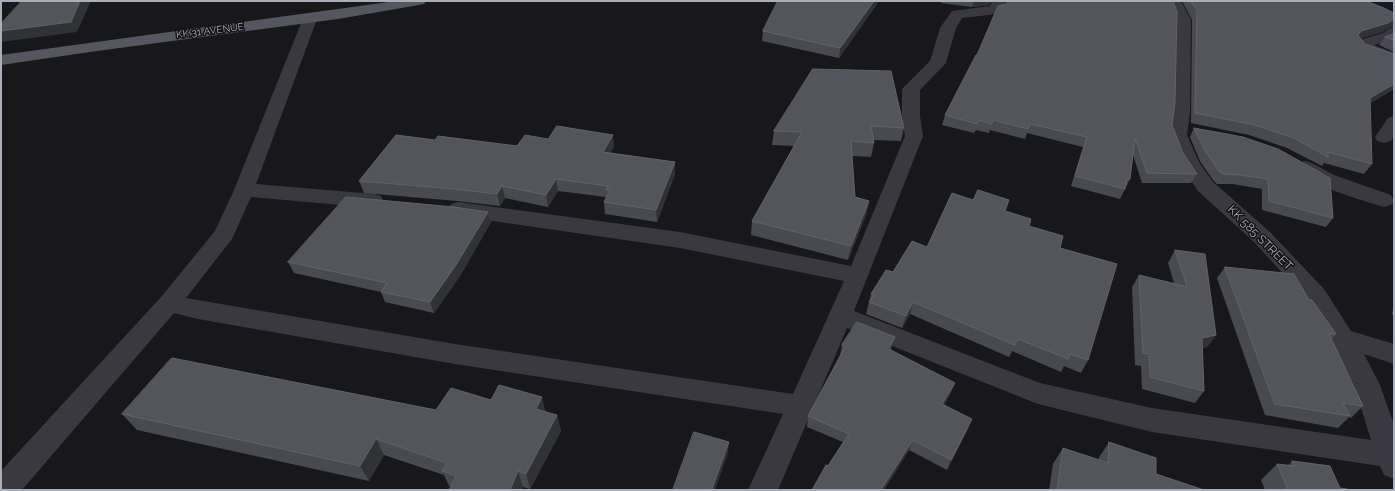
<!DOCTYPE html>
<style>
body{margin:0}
#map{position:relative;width:1395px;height:491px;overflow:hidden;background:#18181a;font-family:Raleway,sans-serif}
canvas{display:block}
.frame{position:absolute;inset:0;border:2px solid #aaaeba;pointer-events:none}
</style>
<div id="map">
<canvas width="1395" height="491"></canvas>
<div class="frame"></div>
</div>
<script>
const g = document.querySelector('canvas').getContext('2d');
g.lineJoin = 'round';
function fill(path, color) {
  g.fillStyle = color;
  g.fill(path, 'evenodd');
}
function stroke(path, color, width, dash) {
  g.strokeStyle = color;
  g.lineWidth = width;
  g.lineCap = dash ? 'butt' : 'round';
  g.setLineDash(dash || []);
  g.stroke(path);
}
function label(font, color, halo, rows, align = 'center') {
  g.font = font + ' Raleway,sans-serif';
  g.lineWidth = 3;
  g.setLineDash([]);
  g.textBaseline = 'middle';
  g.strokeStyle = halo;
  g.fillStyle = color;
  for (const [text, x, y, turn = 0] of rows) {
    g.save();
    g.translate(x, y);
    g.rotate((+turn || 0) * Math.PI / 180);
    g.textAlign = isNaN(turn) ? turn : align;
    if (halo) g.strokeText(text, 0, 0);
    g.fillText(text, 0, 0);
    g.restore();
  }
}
const minor = new Path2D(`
 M992,1H1006L1002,12L989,15L962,18L956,28L946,63L920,90V116L923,136L854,311L1040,383L1152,408L1371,440L1354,385L1332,343L1308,301L1254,242L1198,191L1179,162L1169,135L1172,111L1175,20L1167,1H1181L1191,20L1190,111L1187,135L1199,162L1212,181L1270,232L1324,289L1351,331L1394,344V364L1364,354L1380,385L1394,425V479L1384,475L1380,466L1152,432L1038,404L847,328L778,490H748L783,414L455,364L198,319L174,313L22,490H1V471L161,297L215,231L234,190L304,16L309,14L314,16L317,19L256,184L374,194L381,196L384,201L381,206L374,208L251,197L232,239L186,298L455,344L793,394L844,281L680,248L458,216L451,214L448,209L451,204L458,202L680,232L851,266L905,136L902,116V89L930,61L940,28L952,11L990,6Z
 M1394,27V40L1374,45L1394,53V64L1360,51L1354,44L1356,41L1383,33L1388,29Z
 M1394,116V136L1391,141L1384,143L1377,141L1375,137L1388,118Z
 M1305,161L1312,163L1334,175L1391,195L1394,201L1391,205L1384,207C1363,201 1306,184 1295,167L1298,163Z`);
const major = new Path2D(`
 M396,1H426L424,4L419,5L338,19L97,51L1,65V55Z`);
const wall = new Path2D(`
 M778,1H879L839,58L762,41L763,31Z
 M941,1H991L989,5L972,7L941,3Z
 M1182,1H1366L1394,13V26L1388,28L1382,32L1361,38L1365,44L1394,54V89L1370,103L1372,164L1364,174L1324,163L1322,166L1287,148L1249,135L1191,123L1192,20Z
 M1006,4L1172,125L1183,153L1197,174L1191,183H1142L1133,155L1130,179L1120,199L1071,186L1083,147L1027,133L1025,139L990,130L989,133L976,130L974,133L942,125L945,115L977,55Z
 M1394,34V52L1379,45L1385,37Z
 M813,69L904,128L901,141L873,140L874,143L871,157L852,156L855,197L869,201L866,215L848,260L751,235L752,221L794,146L772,145L774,131Z
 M1194,128L1333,218L1326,227L1262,210V189L1233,184H1217L1213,180L1200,161L1190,137Z
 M548,139L614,146L610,153L675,162V174L657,222L605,214L604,202L606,197L558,191L548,207L505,198L500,206L457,201L364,193L359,181Z
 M973,200H1009L1005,211L1029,226L1060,248L1088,360L1081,373L1064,366L1061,372L1012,351L1009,357L910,314L902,328L866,314L871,294L893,272L927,247Z
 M488,212L491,222L460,276L434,313L385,302L381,292L294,273L288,262Z
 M1175,250L1216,335L1207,347L1202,348L1204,391L1195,403L1142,389L1141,366L1135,365L1132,287L1139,275L1174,283L1168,263Z
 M1225,267L1309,300L1336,334L1332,339L1363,406L1351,418L1349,417L1338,428L1265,415L1217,278Z
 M1394,299V315H1392Z
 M895,337L891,350L951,393L944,405L968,429L947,470L909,450L884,490H812L843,442L807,427L808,416L840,356L842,345Z
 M491,400L546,412L557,415L561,431L530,489L523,487H451L449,486L444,475L384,455L369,481L137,430L122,414L436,410Z
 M1109,442L1156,474L1204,490H1049L1053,464L1063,448L1098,459Z
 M1292,461L1340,488L1353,490H1265L1261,480L1277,464L1288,466Z`);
const shadedWall = new Path2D(`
 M80,1H91L77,32L1,42V31Z
 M874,1H879L839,58L840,48Z
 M974,1H991L989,5L972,7Z
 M1394,19V26L1388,28L1382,32L1356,40L1361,31Z
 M1394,84V89L1364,107L1370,98Z
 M613,135L614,146L604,164L603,152Z
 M675,162V174L657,222L656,210Z
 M556,179L558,191L548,207L546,195Z
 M502,186L505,198L500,206L497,194Z
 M869,201L866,215L848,260L851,246Z
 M488,212L491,222L460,276L434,313L430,302Z
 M913,302L910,314L902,328L906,316Z
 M1216,335L1207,347L1193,350L1202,338Z
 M895,337L892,348L886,359L889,349Z
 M955,383L951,393L938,414L942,404Z
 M542,397L546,414L536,409Z
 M557,415L561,431L530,489L526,474Z
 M972,419L968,429L947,470L951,460Z
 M376,439L384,455L369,481L360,466Z
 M913,440L909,450L884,490H881Z
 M729,442L728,453L715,490L712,489Z
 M518,471L523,487L522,490H510Z`);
const building = new Path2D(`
 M22,1H80L71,22L1,31V24Z
 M778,1H874L840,48L763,31Z
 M1007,1H1173L1177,12L1175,102L1172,125L1183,153L1197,174L1147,173L1135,138L1130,179H1127L1125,189L1075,176L1087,137L1030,124L1028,129L993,120L992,124L979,120L977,124L945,115L976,55H977L998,6L1006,4Z
 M1191,1H1366L1384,8L1394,13V19L1388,23L1361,31L1358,35L1365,44L1394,54V84L1370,98L1372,164L1328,152V157L1294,138L1255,125L1195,113L1197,11Z
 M1394,34V40L1385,37Z
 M813,69L891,71L904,128L871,126L874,143L851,141L855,197L869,201L851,246L752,221L802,132L774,131Z
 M557,126L613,135L603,152L675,162L656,210L604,202L610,190H606L608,186L556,179L546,195L502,186L497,194L454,189L359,181L396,135L435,140L438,136L517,146L525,135L548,139Z
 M1194,128L1243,137L1278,149L1330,178L1333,218L1269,201L1268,179L1239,175L1223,174L1219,171L1206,152Z
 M978,190L1009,200L1005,211L1031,219L1029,226L1063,236L1060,248L1117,264L1088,360L1070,354L1068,359L1018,339L1015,345L913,302L906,316L869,302L874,295L871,294L886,270L893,272L912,241L927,247L952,193L973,200Z
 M346,197L454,207L488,212L456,265L430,302L381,292L387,283L288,262Z
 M1175,250L1205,254L1216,335L1202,338L1204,391L1150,377L1149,354L1143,353L1139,275L1187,287Z
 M1225,267L1294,274L1309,300H1312L1336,334H1329L1363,406L1343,403L1350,416L1275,404Z
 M857,322L895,337L889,349L955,383L942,404L972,419L951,460L913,440L881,490H812L826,465L828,466L849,434L808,416L845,347L842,345Z
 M172,358L436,410L451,388L491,400L499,385L542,397L536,409L557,415L526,474L518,471L510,490H449L456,476L442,471L447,463L376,439L360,466L122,414Z
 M694,432L729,442L712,489L716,490H673Z
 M1109,442L1156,458V474L1204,490H1057L1063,448L1108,463Z
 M1292,461L1330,466L1340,488L1353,490H1288L1277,464L1295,466Z`);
const farStreetnames = [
 ["KK 31 AVENUE",210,31,-7]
];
const streetNames = [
 ["KK 585 STREET",1260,238,45]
];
fill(minor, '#39393f');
fill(major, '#55565e');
fill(wall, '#494a4f');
fill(shadedWall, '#313235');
fill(building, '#54555b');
stroke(building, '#61636a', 1);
label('10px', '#aaaeba', '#131315', farStreetnames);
label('12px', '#aaaeba', '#131315', streetNames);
</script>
